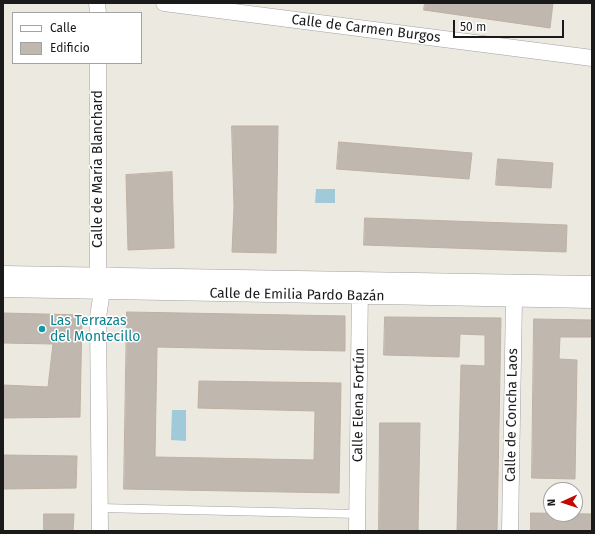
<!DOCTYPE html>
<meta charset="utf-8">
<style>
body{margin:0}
#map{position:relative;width:595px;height:534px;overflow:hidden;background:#ece9e0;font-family:"Fira Sans",sans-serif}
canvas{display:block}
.frame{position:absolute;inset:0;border:4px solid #1a1a1a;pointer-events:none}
.legend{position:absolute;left:12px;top:12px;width:130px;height:52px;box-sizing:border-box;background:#fff;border:1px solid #a3a3a3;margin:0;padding:5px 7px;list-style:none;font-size:12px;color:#1a1a1a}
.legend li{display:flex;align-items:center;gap:8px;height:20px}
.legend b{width:20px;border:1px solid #a3a3a3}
.north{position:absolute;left:543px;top:482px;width:40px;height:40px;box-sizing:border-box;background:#fff;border:1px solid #a3a3a3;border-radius:50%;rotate:267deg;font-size:11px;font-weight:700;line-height:16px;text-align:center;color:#1a1a1a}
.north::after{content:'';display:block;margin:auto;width:14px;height:18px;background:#c30a02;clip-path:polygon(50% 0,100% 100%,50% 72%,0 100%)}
.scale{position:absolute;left:453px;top:20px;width:111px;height:18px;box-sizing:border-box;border:2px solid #1a1a1a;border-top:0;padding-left:5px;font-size:12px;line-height:14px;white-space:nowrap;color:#1a1a1a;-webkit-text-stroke:3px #fff;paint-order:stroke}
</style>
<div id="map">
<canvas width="595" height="534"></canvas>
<div class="frame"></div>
<ul class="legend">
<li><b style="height:5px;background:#fff"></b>Calle</li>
<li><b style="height:11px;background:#c0b8af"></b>Edificio</li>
</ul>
<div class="north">N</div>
<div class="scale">50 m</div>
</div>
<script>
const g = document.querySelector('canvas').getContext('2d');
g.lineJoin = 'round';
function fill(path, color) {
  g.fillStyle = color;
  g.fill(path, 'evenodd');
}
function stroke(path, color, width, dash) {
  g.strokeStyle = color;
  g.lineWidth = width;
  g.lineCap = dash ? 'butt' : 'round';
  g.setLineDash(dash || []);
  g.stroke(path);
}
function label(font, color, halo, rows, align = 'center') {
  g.font = font + ' "Fira Sans",sans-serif';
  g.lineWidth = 3;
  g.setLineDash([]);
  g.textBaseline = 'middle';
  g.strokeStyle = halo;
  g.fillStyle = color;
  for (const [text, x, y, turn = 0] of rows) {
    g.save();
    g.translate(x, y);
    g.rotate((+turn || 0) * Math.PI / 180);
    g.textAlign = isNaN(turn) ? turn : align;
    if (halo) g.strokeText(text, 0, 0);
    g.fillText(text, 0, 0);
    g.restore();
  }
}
const water = new Path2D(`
 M316,189H335V203H315Z
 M172,410H186V441L171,440Z`);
const building = new Path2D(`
 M425,3H553L550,28L424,10Z
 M232,126H278L276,253L232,252L234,207Z
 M339,142L472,153L469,179L337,169Z
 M498,159L553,163L551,188L496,185Z
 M172,172L174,248L128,250L126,175Z
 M365,218L567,225L566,252L364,245Z
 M127,312L345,316V351L157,347L155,457L314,460L315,411L198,408L199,381L341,383L339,493L124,489Z
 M3,313L82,315L80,417L3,418V385L48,387L53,344L3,343Z
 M385,317L501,318L497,531H457L461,365L485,366V335L460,334L459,357L384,355Z
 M534,319L592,320V337H560L559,359L577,360L575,479L532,478Z
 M380,423H420L418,531H379Z
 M3,455L77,456L76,488L3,489Z
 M531,513L592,514V531H531Z
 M44,514H74L73,531H44Z`);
const lane = new Path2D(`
 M100,508L357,514`);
const street = new Path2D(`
 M97,3L98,13
 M164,3L592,58
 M98,63V275
 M3,274L592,284
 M3,289L592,300
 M100,531L98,317L102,291L109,285
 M357,531L360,287
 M510,531L514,299`);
const markers = [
 [42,329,4,"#0f9aa8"]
];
const streetNames = [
 ["Calle de Carmen Burgos",366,29,7],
 ["Calle de María Blanchard",98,169,-90],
 ["Calle de Emilia Pardo Bazán",297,295,1],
 ["Calle Elena Fortún",359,405,-89],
 ["Calle de Concha Laos",512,415,-89]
];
const cultureNames = [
 ["Las Terrazas",50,321],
 ["del Montecillo",50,337]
];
fill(water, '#a0cada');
fill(building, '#c0b8af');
stroke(building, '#beb0a2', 1);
stroke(lane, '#a1a1a1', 9);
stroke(street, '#a1a1a1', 17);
stroke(lane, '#fff', 8);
stroke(street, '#fff', 16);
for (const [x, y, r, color] of markers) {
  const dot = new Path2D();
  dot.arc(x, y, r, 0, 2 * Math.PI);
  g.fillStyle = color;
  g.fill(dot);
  stroke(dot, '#fff', 1.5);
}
label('14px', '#1a1a1a', '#fff', streetNames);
label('14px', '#0d838f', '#fff', cultureNames, 'left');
</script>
